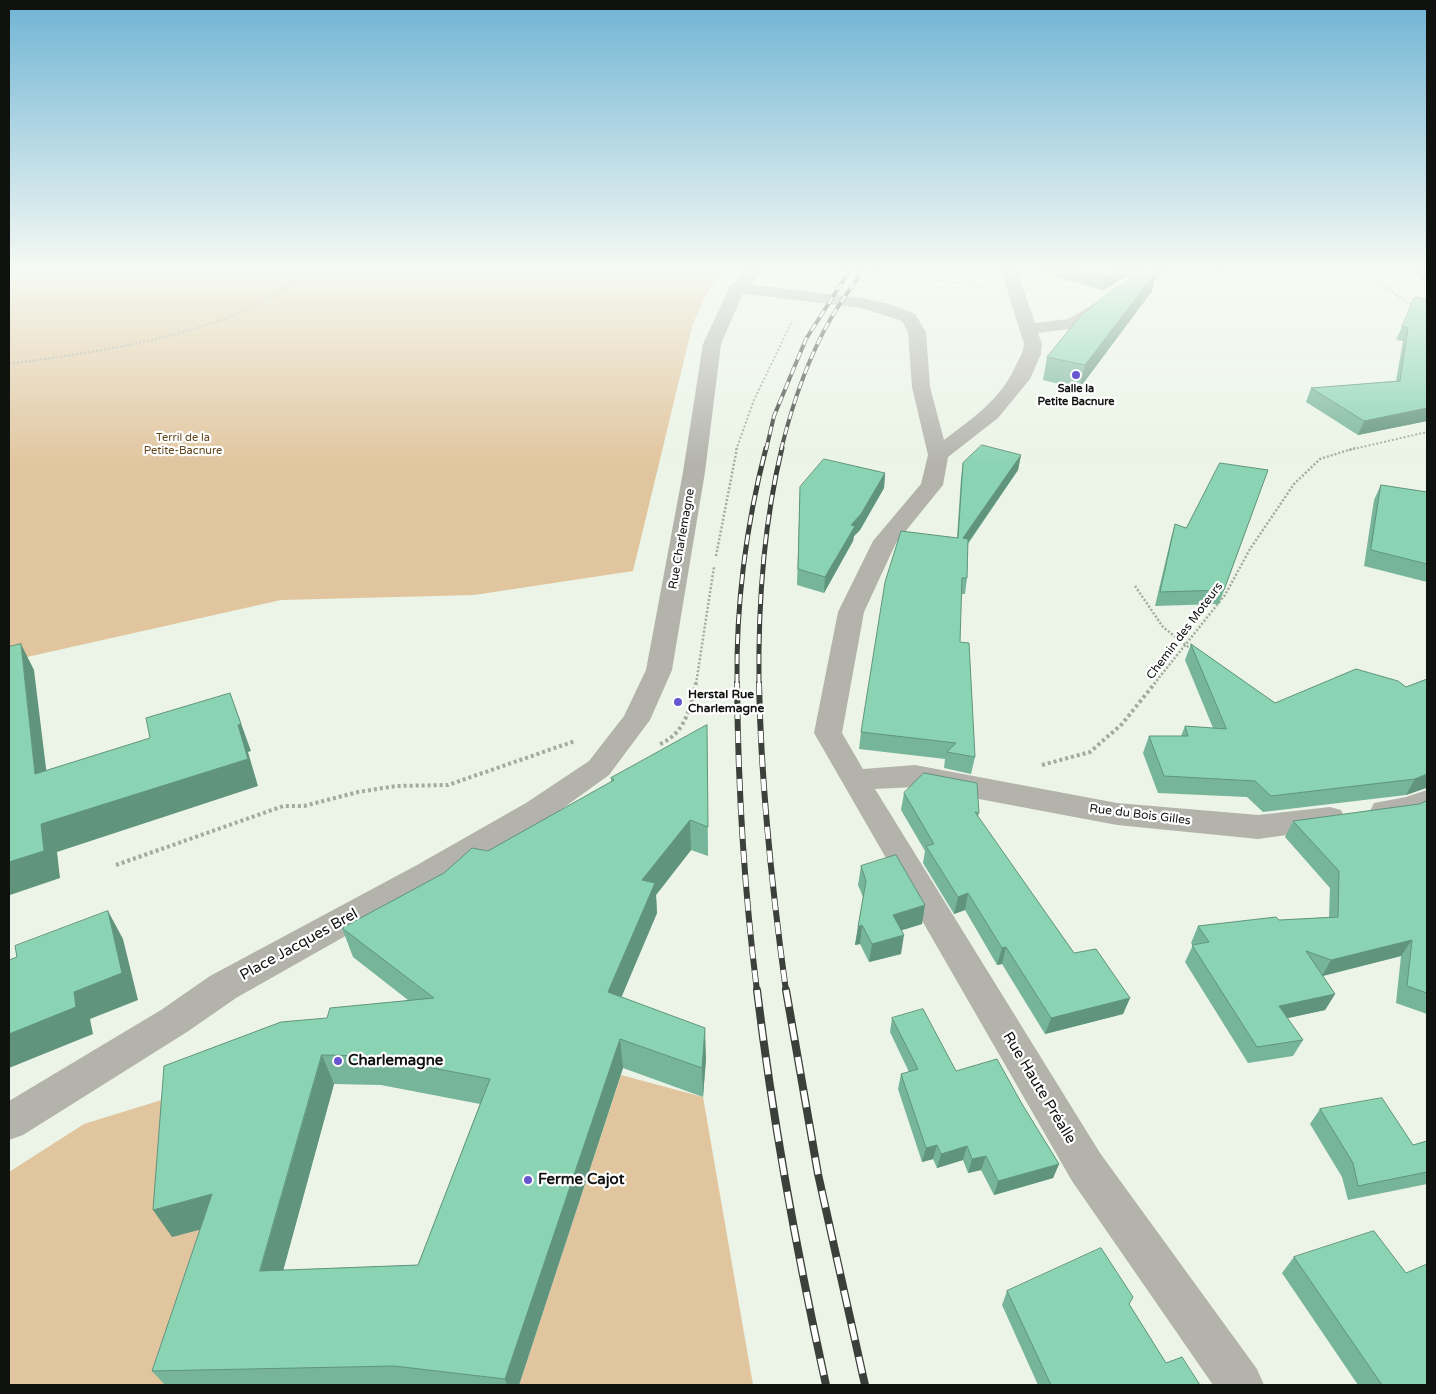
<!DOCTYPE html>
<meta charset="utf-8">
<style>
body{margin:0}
#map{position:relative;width:1436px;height:1394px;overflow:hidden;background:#ebf4e6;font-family:"Varela Round",sans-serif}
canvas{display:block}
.frame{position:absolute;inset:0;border:10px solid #0f120e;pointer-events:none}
</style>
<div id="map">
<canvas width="1436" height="1394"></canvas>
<div class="frame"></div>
</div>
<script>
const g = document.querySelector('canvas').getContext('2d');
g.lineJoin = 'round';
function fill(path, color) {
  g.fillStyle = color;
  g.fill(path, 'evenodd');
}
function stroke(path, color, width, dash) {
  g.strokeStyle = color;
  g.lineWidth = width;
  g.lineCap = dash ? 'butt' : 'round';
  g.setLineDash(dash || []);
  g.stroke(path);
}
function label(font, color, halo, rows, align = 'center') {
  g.font = font + ' "Varela Round",sans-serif';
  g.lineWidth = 4.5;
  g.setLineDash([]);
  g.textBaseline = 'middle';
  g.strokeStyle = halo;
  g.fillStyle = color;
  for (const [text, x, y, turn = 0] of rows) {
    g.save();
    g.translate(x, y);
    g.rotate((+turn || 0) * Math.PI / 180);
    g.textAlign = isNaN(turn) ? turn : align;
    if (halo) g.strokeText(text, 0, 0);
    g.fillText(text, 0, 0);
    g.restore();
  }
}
const green = new Path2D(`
 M9,270H724L710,287L693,323L633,571L474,595L281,600L9,661Z
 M621,1075L703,1097L753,1385H519Z
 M181,1094L216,1225L175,1385H9V1172L84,1124Z`);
const pathFar2 = new Path2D(`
 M1364,270L1406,302L1415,305
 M877,272L983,286
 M1189,282L1224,270
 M9,364C88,353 170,342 244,311C262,304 278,292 294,282L296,270
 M736,450L754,400L792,321
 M1349,450L1427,432`);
const pathFar1 = new Path2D(`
 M716,556L737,448
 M1135,586L1163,627L1192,650
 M696,684L714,567
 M1154,684L1225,595L1250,549L1294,484L1320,459L1355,448`);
const path = new Path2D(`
 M660,744C686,733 690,707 696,683
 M1042,765L1090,752L1122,724L1155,683
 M116,865L283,806H304L358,792L396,786L448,785L575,741`);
const minor = new Path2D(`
 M1001,270H1017L1035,323L1068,319L1152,270H1172L1078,328L1038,333L1042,344L1041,354L1030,379L998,418L948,457L943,485L896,543L864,612L842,733L863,769L915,765L1117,803L1258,815L1330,807L1341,810L1345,818L1341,826L1330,829L1258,839L1117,825L915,787L875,789L1100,1153L1257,1369L1264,1385H1213L1072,1181L814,733L838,612L873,541L921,484L928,455L912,387L908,332L902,321L862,308L737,293L731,291L729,288L731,285L737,283L862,298L889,304L915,314L926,332L930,387L944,440C972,419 1002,398 1016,365C1020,357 1023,353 1024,344Z
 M1415,270H1427V283L1421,281Z
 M1427,790V813C1410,820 1392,824 1374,819L1370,811L1374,803L1406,797Z`);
const tertiary = new Path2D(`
 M747,270H765L745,289L721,344L705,472L672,670L650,720L609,775L548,819L439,883L236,998L187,1032L23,1135L9,1140V1101L161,1010L210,976L417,865L526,803L589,761L624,716L646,670L683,472L703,344L729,288Z`);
const railFar3 = new Path2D(`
 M766,450L774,416L806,339L850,270
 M781,450C792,405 808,358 831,318C841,301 853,286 863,270`);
const railFar2 = new Path2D(`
 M737,684C736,605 746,525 766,448
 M759,684C758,605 763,526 782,448`);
const railFar1 = new Path2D(`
 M737,683C738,786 744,889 757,991
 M759,683C761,786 772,889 786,991`);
const rail = new Path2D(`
 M757,990C773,1123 797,1254 826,1385
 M786,990L818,1174L865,1385`);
const wall = new Path2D(`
 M1044,270H1137L1103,290L1045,274Z
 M1157,270L1152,291L1079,389L1043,380L1047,357Z
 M1427,299V421L1358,435L1306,402L1311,388L1396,381L1403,341L1396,340L1402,327Z
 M1021,455L1018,470L968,544L967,578L965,594H961L960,642L975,757L971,774L944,768L945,759L859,749L861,732L957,537L961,478L963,463Z
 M1268,470L1219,604L1155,606L1171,538L1175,524L1186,528Z
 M885,473L884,488L860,530L854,536L853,541L824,593L797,585L800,487Z
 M1381,485L1427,492V582L1364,566L1374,500Z
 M1191,644L1275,703L1406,687L1427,679V789L1426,788L1406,795L1263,812L1247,797L1158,793L1143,753L1149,736H1181L1185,726L1213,728L1185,660Z
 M707,725L708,856L691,850L656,895L657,913L621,997L706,1058L703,1097L623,1068L519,1385H165L152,1371L201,1229L172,1237L327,1018L408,1000L353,957L342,928L444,873L488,851L611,782V778ZM334,1084L381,1085L480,1104L418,1265L283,1270Z
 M904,793L979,813L978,817L1074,953L1130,998L1123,1014L1045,1034L1002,964L997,965L965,910L954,914L923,863L925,851L901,810Z
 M1427,801V1014L1396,1003L1401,956L1323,976L1335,994L1325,1010L1287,1018L1303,1040L1293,1056L1248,1063L1185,962L1193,945L1191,943L1198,926L1329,917L1330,888L1285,837L1293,821L1419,804Z
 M861,866L922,924L901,930V954L869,962L860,944L855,945L863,897L858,885Z
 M892,1018L956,1071L1022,1104L1059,1164L1053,1178L994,1195L981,1170L968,1173L963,1160L937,1168L933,1159L922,1162L898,1089L901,1074L909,1072L890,1032Z
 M1320,1109L1413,1145L1427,1141V1184L1348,1200L1342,1177L1310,1124Z
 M1294,1257L1406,1273L1427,1385H1358L1282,1273Z
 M1007,1291L1129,1304L1166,1363L1200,1385H1038L1002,1305Z`);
const shadedWall = new Path2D(`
 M1120,270H1137L1103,290L1105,279Z
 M1157,270L1152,291L1079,389L1085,365Z
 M1427,408V421L1358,435L1364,421Z
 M1021,455L1018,470L960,554L963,538Z
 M885,473L884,488L860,530L854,536L853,541L824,593L825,577L851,525Z
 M21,644L34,670L50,801L35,774Z
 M230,693L251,751L248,752L258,786L57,852L60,878L10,895L9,892V862L41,824L238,725Z
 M1427,774V787L1426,788L1406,795L1415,779Z
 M690,820L691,850L656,895L657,913L611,1022L608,992L642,880Z
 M968,893L965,910L954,914L958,897Z
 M925,905L922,924L890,934L893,915Z
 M108,911L123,939L138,1000L90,1019L93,1034L9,1068V1034L74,992Z
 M862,925L860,944L855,945L858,927Z
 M904,935L901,954L869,962L872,944Z
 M1412,940L1401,956L1322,976L1331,960Z
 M1006,947L1002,964L997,965L1002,948Z
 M1335,994L1325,1010L1270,1022L1279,1006Z
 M1130,998L1123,1014L1045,1034L1051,1018Z
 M705,1028L706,1058L703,1097L702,1068Z
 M620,1039L623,1068L519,1385H507L505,1379Z
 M322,1055L334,1084L276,1297L260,1271Z
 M937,1145L933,1159L922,1162L926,1148Z
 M967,1146L963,1160L937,1168L941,1154Z
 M986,1156L981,1170L968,1173L972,1159Z
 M1059,1164L1053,1178L994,1195L998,1181Z
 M212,1194L229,1222L172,1237L153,1210Z`);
const building = new Path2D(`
 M1074,270H1120L1105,279Z
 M1145,270H1157L1085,365L1047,357L1082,314L1113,290Z
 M1415,297L1427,299V408L1364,421L1311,388L1400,381L1408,328L1402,327Z
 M982,445L1021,455L963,538L968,539L967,578H962L960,642L969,643L975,757L947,752L956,743L861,732L885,582L901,531L958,538L963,463Z
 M824,459L885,473L861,514L851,525L855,526L825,577L798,569L800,487Z
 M1220,463L1268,470L1224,590L1160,592L1175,524L1186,528Z
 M1381,485L1427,492V564L1371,550Z
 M21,644L35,774L150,738L146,718L230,693L241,724L238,725L248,759L41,824L44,851L9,862V647Z
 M1191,644L1275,703L1356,669L1398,681L1406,687L1427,679V774L1415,779L1271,796L1255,781L1164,776L1149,736H1188L1185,726L1226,729Z
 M707,725L708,827L690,820L642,880L655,883L608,992L705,1028L702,1068L620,1039L505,1379L394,1366L152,1371L212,1194L153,1210L164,1066L281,1022L327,1018L330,1008L434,998L342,928L444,873L472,848L488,851L614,780L611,778ZM322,1055L370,1056L490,1079L418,1265L260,1271Z
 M924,773L977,783L979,813L975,812L1074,953L1096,949L1130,998L1051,1018L1006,947L1002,948L968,893L958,897L926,846L934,844L904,793Z
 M1427,801V993L1407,986L1412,940L1331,960L1306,951L1335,994L1279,1006L1303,1040L1257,1047L1192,945L1209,942L1198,926L1276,917L1279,920L1338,917L1339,871L1293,821L1419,804Z
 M896,855L925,905L893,915L904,935L872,944L862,925L858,927L866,881L861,866Z
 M108,911L122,973L74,992L76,1007L9,1034V960L17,957L15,946Z
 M923,1009L956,1071L997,1059L1022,1104L1059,1164L998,1181L986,1156L972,1159L967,1146L941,1154L937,1145L926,1148L901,1074L918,1069L892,1018Z
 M1382,1098L1413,1145L1427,1141V1172L1358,1186L1353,1163L1320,1109Z
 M1374,1231L1406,1273L1427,1264V1385H1382L1294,1257Z
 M1101,1248L1133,1297L1129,1304L1166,1363L1182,1357L1200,1385H1051L1007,1291Z`);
const markers = [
 [1076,375,5,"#6657d0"],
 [678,702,5,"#6657d0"],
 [338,1061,5,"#6657d0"],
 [528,1180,5,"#6657d0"]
];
const farPoinames = [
 ["Salle la",1076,389],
 ["Petite Bacnure",1076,402]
];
const farParknames = [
 ["Terril de la",183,438],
 ["Petite-Bacnure",183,451]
];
const streetNames = [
 ["Rue Charlemagne",682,539,-80],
 ["Chemin des Moteurs",1185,631,-53],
 ["Rue du Bois Gilles",1140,815,7]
];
const poiNames = [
 ["Herstal Rue",688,695],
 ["Charlemagne",688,709]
];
const nearStreetnames = [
 ["Place Jacques Brel",299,945,-29],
 ["Rue Haute Préalle",1039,1088,59]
];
const nearPoinames = [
 ["Charlemagne",348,1061],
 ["Ferme Cajot",538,1180]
];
fill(green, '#e1c59e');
stroke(pathFar2, '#a3aa9f', 2, [2, 2]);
stroke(pathFar1, '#a3aa9f', 2.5, [2, 2]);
stroke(path, '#a3aa9f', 4, [3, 3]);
fill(minor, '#b3b3ac');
fill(tertiary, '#b3b3ac');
stroke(railFar3, '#3c403a', 4);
stroke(railFar2, '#3c403a', 5);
stroke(railFar1, '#3c403a', 6);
stroke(rail, '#3c403a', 8);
stroke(railFar3, '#fff', 2.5, [8]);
stroke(railFar2, '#fff', 3, [10]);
stroke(railFar1, '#fff', 4.5, [12]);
stroke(rail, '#fff', 5.5, [17]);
fill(wall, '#77b59a');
fill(shadedWall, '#61947d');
fill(building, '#8ad3b3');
stroke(building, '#61947d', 1);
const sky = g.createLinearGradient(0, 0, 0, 466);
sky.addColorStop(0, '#6fb4d4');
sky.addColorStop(0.58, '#f6faf4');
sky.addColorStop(1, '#f6faf400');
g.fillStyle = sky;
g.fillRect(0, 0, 1436, 466);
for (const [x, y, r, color] of markers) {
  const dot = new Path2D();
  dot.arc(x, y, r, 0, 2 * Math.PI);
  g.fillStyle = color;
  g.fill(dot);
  stroke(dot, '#fff', 2);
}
label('bold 11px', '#0f120e', '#fff', farPoinames);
label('11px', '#61461a', '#fff', farParknames);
label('12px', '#0f120e', '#fff', streetNames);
label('bold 12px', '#0f120e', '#fff', poiNames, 'left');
label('15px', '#0f120e', '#fff', nearStreetnames);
label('bold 15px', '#0f120e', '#fff', nearPoinames, 'left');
</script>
